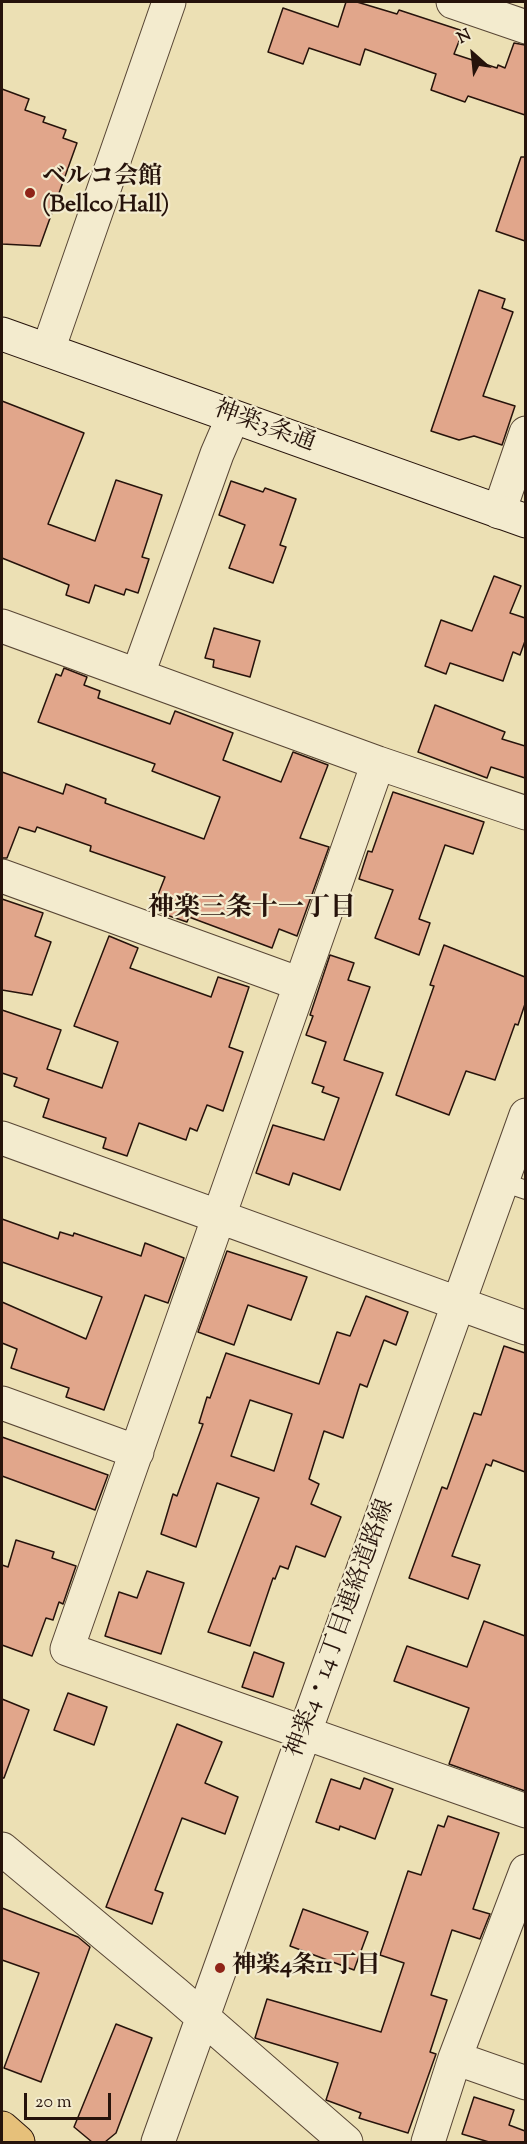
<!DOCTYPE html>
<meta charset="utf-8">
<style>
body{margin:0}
#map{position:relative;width:527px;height:2144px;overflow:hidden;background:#ece0b4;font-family:"Sorts Mill Goudy",serif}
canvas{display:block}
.frame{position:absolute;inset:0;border:3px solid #26130b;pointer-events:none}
.north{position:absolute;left:443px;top:24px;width:60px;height:60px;-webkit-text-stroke:4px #f3ebce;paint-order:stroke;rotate:333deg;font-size:16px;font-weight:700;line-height:24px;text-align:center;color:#26130b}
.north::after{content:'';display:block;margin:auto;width:21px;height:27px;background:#26130b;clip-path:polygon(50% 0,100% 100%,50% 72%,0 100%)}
.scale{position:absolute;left:24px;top:2093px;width:87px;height:27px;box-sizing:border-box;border:3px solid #26130b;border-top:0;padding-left:8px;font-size:18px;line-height:21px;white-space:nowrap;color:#26130b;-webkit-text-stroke:4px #f3ebce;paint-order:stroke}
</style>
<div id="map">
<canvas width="527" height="2144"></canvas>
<div class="frame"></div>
<div class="north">N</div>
<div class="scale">20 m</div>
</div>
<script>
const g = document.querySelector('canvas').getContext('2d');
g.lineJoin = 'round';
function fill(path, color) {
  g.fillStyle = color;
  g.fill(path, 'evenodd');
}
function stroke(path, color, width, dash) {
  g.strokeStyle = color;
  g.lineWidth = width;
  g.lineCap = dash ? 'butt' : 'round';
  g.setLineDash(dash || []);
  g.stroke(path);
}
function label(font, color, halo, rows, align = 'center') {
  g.font = font + ' "Sorts Mill Goudy","Noto Serif JP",serif';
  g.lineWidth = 4.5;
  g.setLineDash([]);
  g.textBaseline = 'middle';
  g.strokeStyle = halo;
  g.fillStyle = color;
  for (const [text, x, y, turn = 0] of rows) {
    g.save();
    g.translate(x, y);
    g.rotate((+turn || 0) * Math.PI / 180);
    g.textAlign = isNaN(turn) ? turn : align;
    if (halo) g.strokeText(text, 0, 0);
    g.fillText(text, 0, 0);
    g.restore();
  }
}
const building = new Path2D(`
 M346,2H357L397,14L399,10L463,31L454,54L497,68L498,65L505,68L514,43L525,45V115L468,96L465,102L431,90L436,74L365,49L360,65L309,48L303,64L268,52L283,8L338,27Z
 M2,89L29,99L25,110L45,117L43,122L66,130L63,138L77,143L40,246L2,244Z
 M521,157H525V241L496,231Z
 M479,290L505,299L502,308L513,312L483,396L515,406L502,445L474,436L459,440L431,431Z
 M2,401L84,433L48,524L95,541L116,480L162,495L142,557L149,559L138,593L126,589L124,595L95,585L89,603L66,595L69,585L2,558Z
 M231,481L263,492L265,488L296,499L280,545L286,547L273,583L229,568L245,525L219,515Z
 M494,576L521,586L510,613L525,618V641L520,655L513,652L503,681L450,663L446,674L425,666L441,620L472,631Z
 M214,628L260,641L250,677L213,667L214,660L205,658Z
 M64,668L87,677L84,685L100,691L98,698L170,724L175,711L233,733L223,760L281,782L293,752L328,765L300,838L329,847L297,936L279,929L272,948L189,917L187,922L152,910L165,877L90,851L91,846L37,827L35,832L19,827L7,858H2V772L63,794L66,784L106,799L105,803L204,839L220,797L152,771L155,764L38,722L56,674L61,676Z
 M435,705L505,732L502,739L525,746V778L491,767L487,778L418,752Z
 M393,792L484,822L473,854L445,845L419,919L430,923L419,955L375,938L393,890L359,879L368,851L372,852Z
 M2,899L43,913L35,936L51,942L32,995L2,990Z
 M109,936L138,948L130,968L211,997L218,977L249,987L229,1047L243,1052L223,1111L207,1105L197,1131L190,1128L186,1140L139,1123L127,1156L103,1148L106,1138L43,1117L49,1099L14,1086L17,1078L2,1073V1010L61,1030L47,1069L102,1088L118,1042L74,1026Z
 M444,945L525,977V1004L518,1025L515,1024L495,1080L466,1071L449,1115L396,1095L434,986L430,985Z
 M330,955L354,963L348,980L370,987L344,1060L383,1073L340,1190L293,1173L289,1185L256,1173L273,1125L324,1140L339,1098L322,1092L324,1087L312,1083L326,1042L306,1035L313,1016L310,1015Z
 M2,1219L58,1239L60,1232L73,1236L74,1233L141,1256L145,1243L184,1258L168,1303L145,1295L104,1410L66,1397L69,1388L11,1368L17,1349L2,1343V1302L86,1339L102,1297L2,1262Z
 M227,1251L307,1277L291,1320L248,1305L234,1345L198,1332Z
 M366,1296L408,1312L396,1345L384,1340L367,1387L360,1384L343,1438L324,1431L309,1479L319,1484L311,1504L341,1517L325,1557L296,1546L288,1569L280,1566L275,1579L273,1578L250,1646L208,1632L259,1498L217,1483L196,1547L161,1534L173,1494L177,1496L203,1424L199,1423L207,1397L210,1398L226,1353L319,1384L337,1332L350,1336ZM250,1400L292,1414L274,1471L231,1456Z
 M504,1346L525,1353V1472L493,1460L491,1466L486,1464L452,1556L480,1565L468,1599L409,1578L442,1487L447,1489L474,1413L481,1415Z
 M2,1437L108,1475L95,1510L2,1476Z
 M16,1540L54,1552L52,1558L76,1566L63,1604L59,1602L53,1620L46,1618L32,1656L2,1645V1565L8,1567Z
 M147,1571L184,1583L161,1654L105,1636L119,1592L137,1598Z
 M484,1621L525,1636V1791L449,1764L469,1708L394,1681L407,1646L467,1667Z
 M254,1652L284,1663L273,1697L242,1687Z
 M68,1693L107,1707L94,1745L54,1730Z
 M2,1699L29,1710L4,1778H2Z
 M177,1724L222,1742L205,1783L238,1797L225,1834L182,1818L155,1890L163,1893L152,1924L106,1907Z
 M364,1778L393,1789L375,1839L340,1826L339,1830L316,1822L331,1779L360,1789Z
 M448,1816L499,1833L473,1909L490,1914L480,1939L452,1930L431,1995L447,2000L430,2052L436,2054L408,2133L359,2118L361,2113L326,2100L338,2063L255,2038L267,1999L381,2032L404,1963L380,1955L408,1871L421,1875L438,1825L444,1827Z
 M2,1908L78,1937L90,1947L41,2082L4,2068L39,1973L2,1960Z
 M303,1909L368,1932L354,1970L290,1946Z
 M116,2024L152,2038L116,2133L105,2142H92L74,2127Z
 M474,2097L514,2110L509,2125L525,2131V2142H489L462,2134Z`);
const lane = new Path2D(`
 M502,1182L526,1190`);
const street = new Path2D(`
 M453,2L526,27
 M48,350L169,2
 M499,512L526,433
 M2,626L378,763L526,813
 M138,674L217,454L233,417
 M378,763L67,1649L526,1811
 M2,876L300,984
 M2,1138L526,1328
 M2,1403L137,1452
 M2,1849L176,1994L346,2142
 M455,2058L526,2083
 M158,2142L526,1115
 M428,2142L455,2058L526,1871`);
const secondary = new Path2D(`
 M2,334L526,521`);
const highway = new Path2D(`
 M2,2128L18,2142`);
const markers = [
 [30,193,6,"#8f2418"],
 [220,1968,6,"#8f2418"]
];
const poiNames = [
 ["ベルコ会館",42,179],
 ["(Bellco Hall)",42,207],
 ["神楽4条11丁目",232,1968]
];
const streetNames = [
 ["神楽3条通",264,428,20],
 ["神楽4・14丁目連絡道路線",342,1629,-70]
];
const neighbourhoodNames = [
 ["神楽三条十一丁目",252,911]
];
fill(building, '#e1a68b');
stroke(building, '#26130b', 1.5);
stroke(lane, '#584635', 20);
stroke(street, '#584635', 35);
stroke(secondary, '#26130b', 35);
stroke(highway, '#26130b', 35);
stroke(lane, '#f3ebce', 18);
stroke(street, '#f3ebce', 33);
stroke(secondary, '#f3ebce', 33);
stroke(highway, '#e6c07a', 33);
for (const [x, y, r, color] of markers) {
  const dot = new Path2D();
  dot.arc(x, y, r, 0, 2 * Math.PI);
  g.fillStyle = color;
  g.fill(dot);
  stroke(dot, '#f3ebce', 2);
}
label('bold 24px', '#26130b', '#f3ebce', poiNames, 'left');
label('24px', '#26130b', '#f3ebce', streetNames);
label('bold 26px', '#26130b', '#f3ebce', neighbourhoodNames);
</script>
